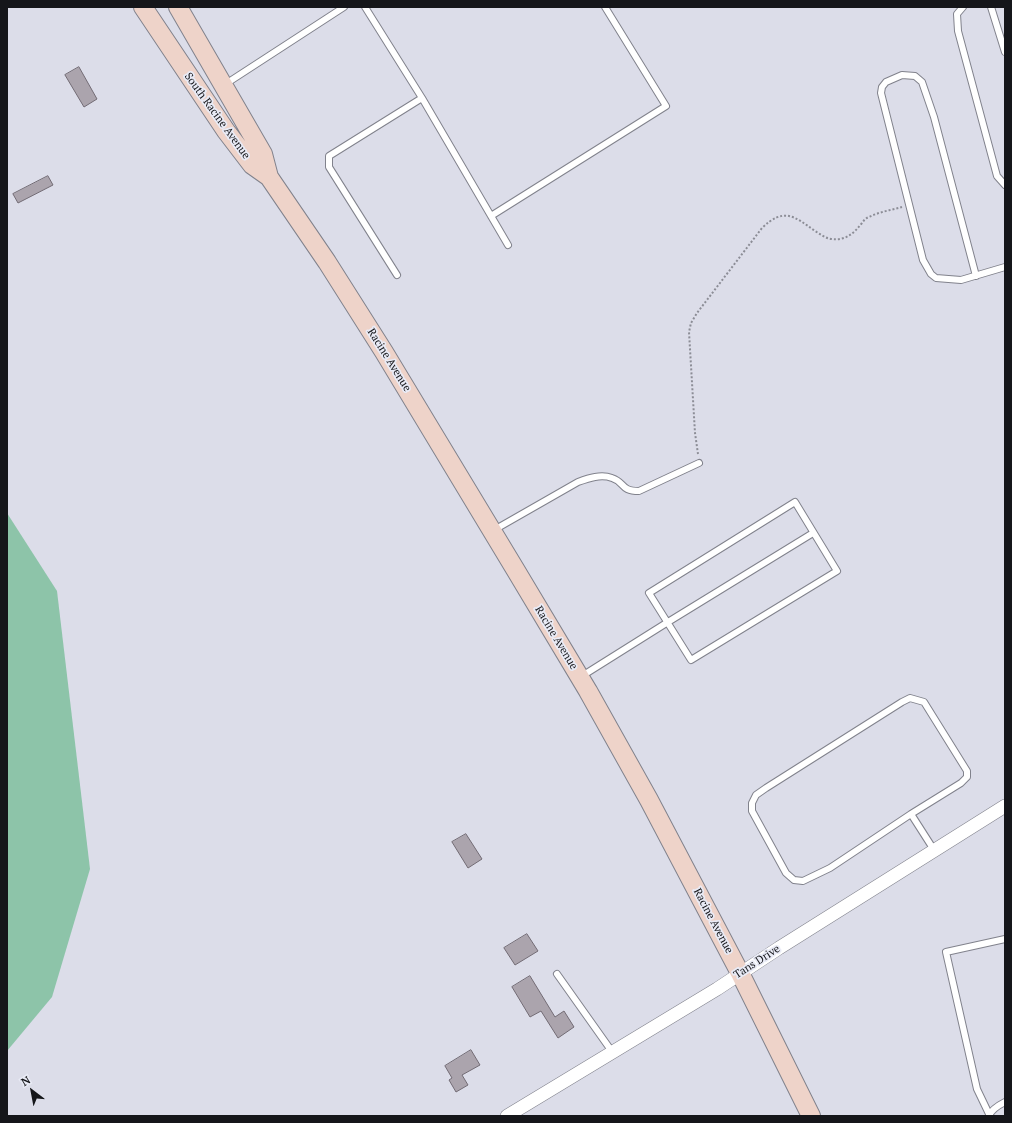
<!DOCTYPE html>
<style>
body{margin:0}
#map{position:relative;width:1012px;height:1123px;overflow:hidden;background:#dcdde9;font-family:"PT Serif",serif}
canvas{display:block}
.frame{position:absolute;inset:0;border:8px solid #15161a;pointer-events:none}
.north{position:absolute;left:12px;top:1071px;width:40px;height:40px;-webkit-text-stroke:3px #e9ebf6;paint-order:stroke;rotate:328deg;font-size:11px;font-weight:700;line-height:16px;text-align:center;color:#15161a}
.north::after{content:'';display:block;margin:auto;width:14px;height:18px;background:#15161a;clip-path:polygon(50% 0,100% 100%,50% 72%,0 100%)}
</style>
<div id="map">
<canvas width="1012" height="1123"></canvas>
<div class="frame"></div>
<div class="north">N</div>
</div>
<script>
const g = document.querySelector('canvas').getContext('2d');
g.lineJoin = 'round';
function fill(path, color) {
  g.fillStyle = color;
  g.fill(path, 'evenodd');
}
function stroke(path, color, width, dash) {
  g.strokeStyle = color;
  g.lineWidth = width;
  g.lineCap = dash ? 'butt' : 'round';
  g.setLineDash(dash || []);
  g.stroke(path);
}
function label(font, color, halo, rows, align = 'center') {
  g.font = font + ' "PT Serif",serif';
  g.lineWidth = 3.5;
  g.setLineDash([]);
  g.textBaseline = 'middle';
  g.strokeStyle = halo;
  g.fillStyle = color;
  for (const [text, x, y, turn = 0] of rows) {
    g.save();
    g.translate(x, y);
    g.rotate((+turn || 0) * Math.PI / 180);
    g.textAlign = isNaN(turn) ? turn : align;
    if (halo) g.strokeText(text, 0, 0);
    g.fillText(text, 0, 0);
    g.restore();
  }
}
const green = new Path2D(`
 M7,513L57,591L90,869L52,997L7,1051Z`);
const building = new Path2D(`
 M79,67L97,99L84,107L65,75Z
 M48,176L53,185L18,203L13,194Z
 M466,834L482,859L468,868L452,842Z
 M527,934L538,951L515,965L504,948Z
 M530,976L555,1017L564,1011L574,1027L558,1038L541,1011L530,1017L512,987Z
 M471,1050L480,1065L462,1075L468,1085L456,1092L449,1080L452,1078L445,1066Z`);
const path = new Path2D(`
 M698,454L695,433L689,332L691,323L697,313L762,228C784,207 794,216 815,231C820,234 825,238 831,239C846,241 854,233 862,223C864,220 866,218 869,217C879,212 891,210 902,207`);
const lane = new Path2D(`
 M365,7L422,98L329,156V167L397,275
 M963,7L957,14L958,31L997,176L1005,185
 M991,7L1005,52
 M224,85L344,7
 M422,98L508,245
 M491,216L666,106L605,7
 M976,276L934,117L922,82L915,76L902,75L886,82L882,87L881,93L923,260L931,274L936,278L961,280L1005,267
 M795,502L837,571L691,660L649,593Z
 M494,530L578,482C589,478 601,474 612,478C625,482 620,491 639,491L699,463
 M582,676L668,622L813,533
 M911,814L961,783L967,777V771L924,702L910,698L902,702L766,788L756,795L752,803V811L786,873L794,880L803,881L830,868L911,814L934,850
 M557,974L613,1053
 M989,1114L977,1089L946,952L1005,939
 M989,1116C991,1110 999,1105 1005,1102`);
const street = new Path2D(`
 M507,1116L717,989L779,948L1005,806`);
const secondary = new Path2D(`
 M143,7L226,131L252,165L269,177L327,262L384,352L515,569L588,691L649,800L740,973L811,1116
 M178,7L263,154L269,177`);
const streetNames = [
 ["South Racine Avenue",217,116,54],
 ["Racine Avenue",389,360,58],
 ["Racine Avenue",556,638,59],
 ["Racine Avenue",713,921,62],
 ["Tans Drive",757,962,-33]
];
fill(green, '#8dc4a9');
fill(building, '#aba4ad');
stroke(building, '#726b74', 1);
stroke(lane, '#81828c', 8);
stroke(street, '#81828c', 14);
stroke(secondary, '#81828c', 20);
stroke(path, '#8c8d96', 2, [2, 2]);
stroke(lane, '#fff', 6);
stroke(street, '#fff', 13);
stroke(secondary, '#eed3c9', 18);
label('11px', '#15161a', '#e9ebf6', streetNames);
</script>
